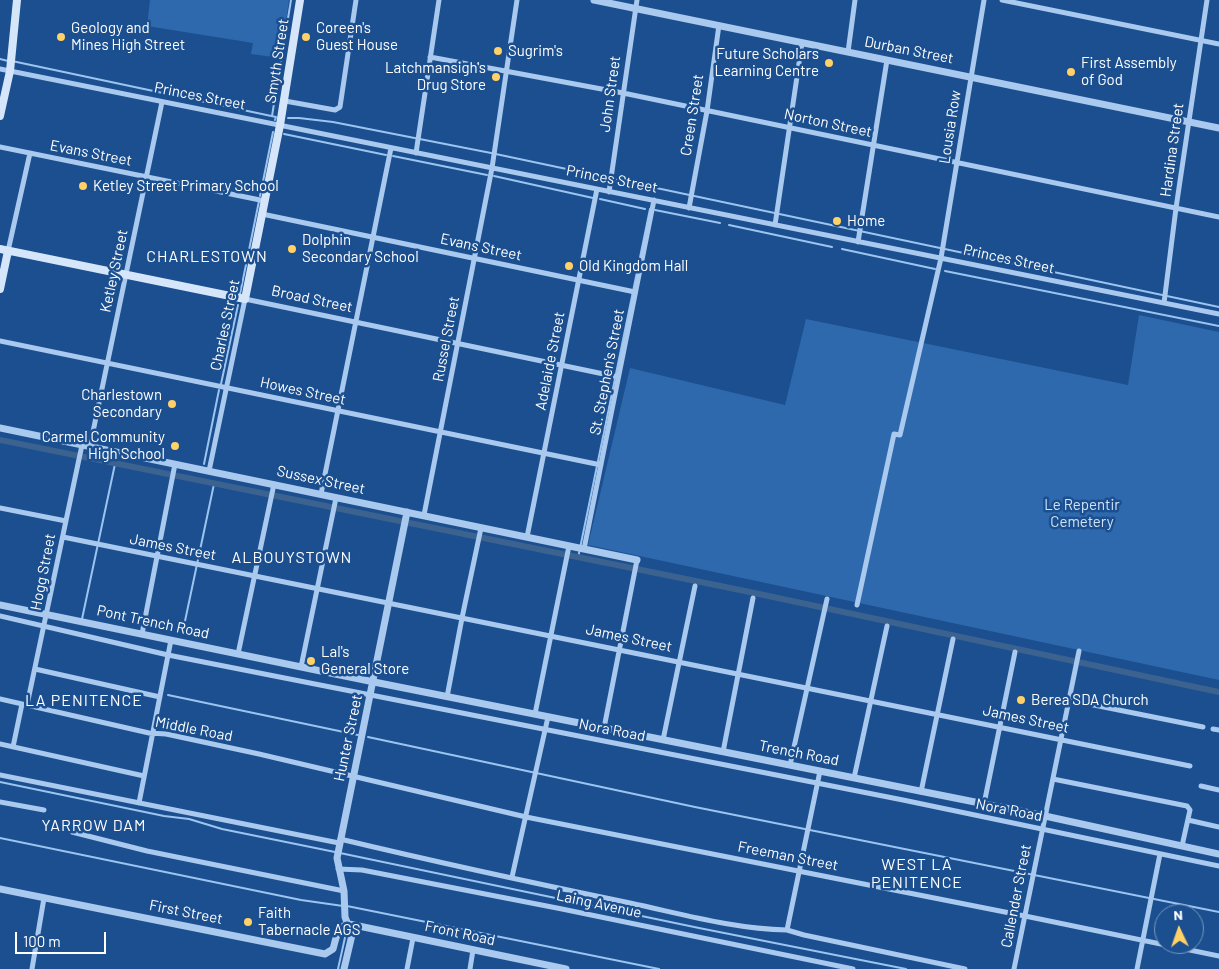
<!DOCTYPE html>
<style>
body{margin:0}
#map{position:relative;width:1219px;height:969px;overflow:hidden;background:#1b4f8f;font-family:Barlow,sans-serif}
canvas{display:block}
.north{position:absolute;left:1154px;top:904px;width:50px;height:50px;box-sizing:border-box;background:#1b4f8f;border:1px solid #7695bc;border-radius:50%;rotate:357deg;font-size:14px;font-weight:700;line-height:20px;text-align:center;color:#fff}
.north::after{content:'';display:block;margin:auto;width:18px;height:22px;background:#ffd166;clip-path:polygon(50% 0,100% 100%,50% 72%,0 100%)}
.scale{position:absolute;left:15px;top:932px;width:91px;height:22px;box-sizing:border-box;border:2px solid #fff;border-top:0;padding-left:6px;font-size:15px;line-height:18px;white-space:nowrap;color:#fff;-webkit-text-stroke:4px #1b4f8f;paint-order:stroke}
</style>
<div id="map">
<canvas width="1219" height="969"></canvas>
<div class="north">N</div>
<div class="scale">100 m</div>
</div>
<script>
const g = document.querySelector('canvas').getContext('2d');
g.lineJoin = 'round';
function fill(path, color) {
  g.fillStyle = color;
  g.fill(path, 'evenodd');
}
function stroke(path, color, width, dash) {
  g.strokeStyle = color;
  g.lineWidth = width;
  g.lineCap = dash ? 'butt' : 'round';
  g.setLineDash(dash || []);
  g.stroke(path);
}
function label(font, color, halo, rows, align = 'center') {
  g.font = font + ' Barlow,sans-serif';
  g.lineWidth = 5;
  g.setLineDash([]);
  g.textBaseline = 'middle';
  g.strokeStyle = halo;
  g.fillStyle = color;
  for (const [text, x, y, turn = 0] of rows) {
    g.save();
    g.translate(x, y);
    g.rotate((+turn || 0) * Math.PI / 180);
    g.textAlign = isNaN(turn) ? turn : align;
    if (halo) g.strokeText(text, 0, 0);
    g.fillText(text, 0, 0);
    g.restore();
  }
}
const green = new Path2D(`
 M150,0H289L281,58L251,54L253,43L147,26Z
 M1139,315L1219,332V680L588,545L630,368L785,405L806,319L1128,385Z`);
const stream = new Path2D(`
 M0,59L8,61
 M12,61L276,117L275,120
 M272,116L291,0
 M288,118H299L333,122L491,153L1219,307
 M284,134L386,155
 M393,156L487,175
 M494,176L593,198
 M260,196L273,132
 M600,199L645,209
 M655,210L720,223
 M729,225L832,247
 M842,249L935,269
 M945,271L1219,326
 M240,294L259,201
 M221,384L238,305
 M204,464L219,390
 M578,558L650,209
 M82,619L115,464
 M185,621L214,484
 M168,695L358,735
 M368,737L695,807L1219,912
 M0,782L164,816L189,819L222,829L335,852
 M0,838L301,900L343,906
 M340,853L699,928L906,969
 M347,906L659,969
 M338,969L346,933`);
const canal = new Path2D(`
 M0,440L745,591L1219,692`);
const minor = new Path2D(`
 M1002,0L1219,44
 M848,52L855,0
 M430,57L623,93L1219,217
 M0,69L1219,314
 M285,101L335,110L340,107L356,0
 M0,147L265,201
 M416,153L439,0
 M609,192L637,0
 M689,208L707,111L719,25
 M262,214L635,292
 M775,225L802,43
 M858,242L887,60
 M8,251L30,153
 M1164,303L1176,208L1207,0
 M0,341L601,465
 M90,446L162,102
 M209,471L245,299L618,377
 M321,494L391,148
 M0,508L66,521
 M424,515L492,168L517,0
 M63,537L1190,766
 M527,537L597,189
 M584,549L654,200
 M857,605L894,434L900,435L941,258L984,0
 M0,616L168,655L903,800L1219,866
 M142,634L175,464
 M238,654L274,484
 M301,667L336,498
 M35,669L160,697
 M447,697L462,618L481,528
 M0,699L149,733L166,734L259,754L526,817L1025,916L1219,956
 M1069,700L1203,727
 M27,705L82,445
 M535,714L569,546
 M604,728L637,560
 M1213,729L1219,730
 M663,740L695,586
 M0,744L144,776
 M13,747L22,704
 M723,752L753,598
 M790,765L827,599
 M0,775L339,843
 M854,778L887,626
 M1053,779L1187,806L1190,810L1182,846
 M1201,786L1219,790
 M921,792L953,639
 M0,802L44,810
 M139,803L171,640
 M984,804L1015,652
 M1188,820L1219,827
 M72,832L147,851L344,891
 M340,839C436,862 533,883 630,903C682,914 734,929 787,930L820,771
 M338,869L362,870L562,909L853,969
 M512,877L548,717
 M787,930L804,935L965,969
 M32,969L44,898
 M407,969L413,938
 M470,969L473,950
 M1014,969L1079,651
 M1137,969L1160,854`);
const tertiary = new Path2D(`
 M594,0L1219,128
 M0,428L637,560
 M0,605L374,682L1045,816L1219,854
 M0,889L325,954L333,949C336,939 337,926 349,924L566,969
 M344,969L352,935L345,917L344,891L337,858L407,512`);
const secondary = new Path2D(`
 M0,116L10,71L17,0
 M0,249L245,299L280,125L300,0
 M0,289L8,251`);
const markers = [
 [61,37,5,"#ffd166"],
 [306,37,5,"#ffd166"],
 [498,51,5,"#ffd166"],
 [829,63,5,"#ffd166"],
 [1071,72,5,"#ffd166"],
 [496,77,5,"#ffd166"],
 [83,186,5,"#ffd166"],
 [837,221,5,"#ffd166"],
 [292,249,5,"#ffd166"],
 [569,266,5,"#ffd166"],
 [172,404,5,"#ffd166"],
 [175,446,5,"#ffd166"],
 [311,661,5,"#ffd166"],
 [1021,700,5,"#ffd166"],
 [248,922,5,"#ffd166"]
];
const poiNames = [
 ["Geology and",71,28],
 ["Mines High Street",71,45],
 ["Coreen's",316,28],
 ["Guest House",316,45],
 ["Sugrim's",508,51],
 ["Future Scholars",819,54,"right"],
 ["Learning Centre",819,71,"right"],
 ["First Assembly",1081,63],
 ["of God",1081,80],
 ["Latchmansigh's",486,68,"right"],
 ["Drug Store",486,85,"right"],
 ["Ketley Street Primary School",93,186],
 ["Home",847,221],
 ["Dolphin",302,240],
 ["Secondary School",302,257],
 ["Old Kingdom Hall",579,266],
 ["Charlestown",162,395,"right"],
 ["Secondary",162,412,"right"],
 ["Carmel Community",165,437,"right"],
 ["High School",165,454,"right"],
 ["Lal's",321,652],
 ["General Store",321,669],
 ["Berea SDA Church",1031,700],
 ["Faith",258,913],
 ["Tabernacle AGS",258,930]
];
const streetNames = [
 ["Durban Street",909,50,11],
 ["Smyth Street",277,61,-81],
 ["John Street",610,94,-82],
 ["Princes Street",200,96,11],
 ["Creen Street",692,115,-81],
 ["Norton Street",828,123,12],
 ["Lousia Row",950,127,-81],
 ["Hardina Street",1172,150,-82],
 ["Evans Street",91,153,11],
 ["Princes Street",612,179,11],
 ["Evans Street",481,247,12],
 ["Princes Street",1009,259,12],
 ["Ketley Street",114,271,-78],
 ["Broad Street",312,299,12],
 ["Charles Street",225,325,-78],
 ["Russel Street",446,339,-79],
 ["Adelaide Street",550,361,-79],
 ["St. Stephen's Street",607,372,-79],
 ["Howes Street",303,391,12],
 ["Sussex Street",321,480,12],
 ["James Street",173,547,11],
 ["Hogg Street",43,572,-79],
 ["Pont Trench Road",153,622,12],
 ["James Street",629,638,12],
 ["James Street",1026,719,12],
 ["Middle Road",194,729,11],
 ["Nora Road",612,730,11],
 ["Hunter Street",348,738,-78],
 ["Trench Road",799,753,11],
 ["Nora Road",1009,810,11],
 ["Freeman Street",788,856,11],
 ["Callender Street",1016,896,-79],
 ["Laing Avenue",599,904,12],
 ["First Street",186,912,11],
 ["Front Road",460,933,12]
];
const parkNames = [
 ["Le Repentir",1082,505],
 ["Cemetery",1082,522]
];
const neighbourhoodNames = [
 ["CHARLESTOWN",207,257],
 ["ALBOUYSTOWN",292,558],
 ["LA PENITENCE",84,701],
 ["YARROW DAM",94,826],
 ["WEST LA",917,865],
 ["PENITENCE",917,883]
];
fill(green, '#2e69ad');
stroke(stream, '#9cc4f0', 2);
stroke(canal, '#3c6290', 6);
stroke(minor, '#a9c9ee', 5);
stroke(tertiary, '#a9c9ee', 7);
stroke(secondary, '#d6e6fa', 8);
for (const [x, y, r, color] of markers) {
  const dot = new Path2D();
  dot.arc(x, y, r, 0, 2 * Math.PI);
  g.fillStyle = color;
  g.fill(dot);
  stroke(dot, '#1b4f8f', 2);
}
label('15px', '#fff', '#1b4f8f', poiNames, 'left');
label('15px', '#fff', '#1b4f8f', streetNames);
label('15px', '#cfe3fa', '#1b4f8f', parkNames);
g.letterSpacing = '1px';
label('16px', '#fff', '#1b4f8f', neighbourhoodNames);
g.letterSpacing = '0px';
</script>
